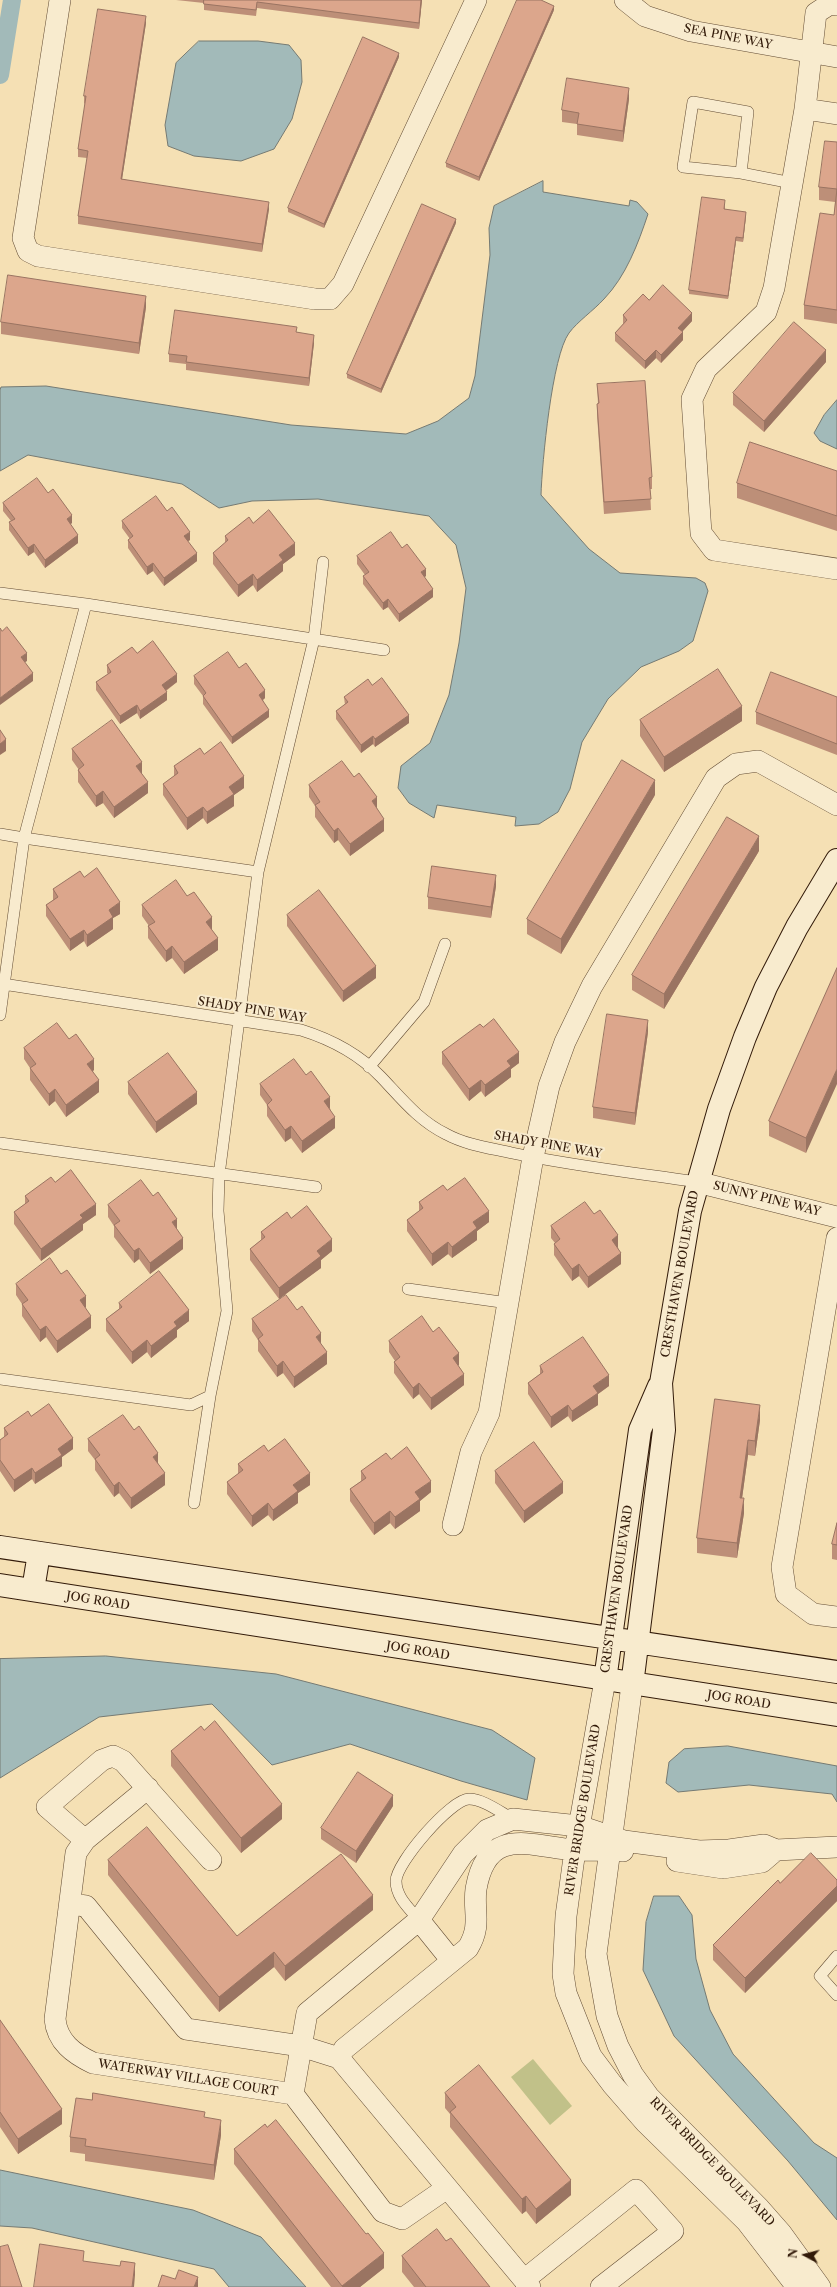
<!DOCTYPE html>
<style>
body{margin:0}
#map{position:relative;width:837px;height:2287px;overflow:hidden;background:#f5e0b4;font-family:"Libre Caslon Text",serif}
canvas{display:block}
.north{position:absolute;left:785px;top:2235px;width:40px;height:40px;-webkit-text-stroke:3px #f8ebce;paint-order:stroke;rotate:277deg;font-size:11px;font-weight:700;line-height:16px;text-align:center;color:#321a09}
.north::after{content:'';display:block;margin:auto;width:14px;height:18px;background:#321a09;clip-path:polygon(50% 0,100% 100%,50% 72%,0 100%)}
</style>
<div id="map">
<canvas width="837" height="2287"></canvas>
<div class="north">N</div>
</div>
<script>
const g = document.querySelector('canvas').getContext('2d');
g.lineJoin = 'round';
function fill(path, color) {
  g.fillStyle = color;
  g.fill(path, 'evenodd');
}
function stroke(path, color, width, dash) {
  g.strokeStyle = color;
  g.lineWidth = width;
  g.lineCap = dash ? 'butt' : 'round';
  g.setLineDash(dash || []);
  g.stroke(path);
}
function label(font, color, halo, rows, align = 'center') {
  g.font = font + ' "Libre Caslon Text",serif';
  g.lineWidth = 4;
  g.setLineDash([]);
  g.textBaseline = 'middle';
  g.strokeStyle = halo;
  g.fillStyle = color;
  for (const [text, x, y, turn = 0] of rows) {
    g.save();
    g.translate(x, y);
    g.rotate((+turn || 0) * Math.PI / 180);
    g.textAlign = isNaN(turn) ? turn : align;
    if (halo) g.strokeText(text, 0, 0);
    g.fillText(text, 0, 0);
    g.restore();
  }
}
const green = new Path2D(`
 M533,2059L572,2106L550,2125L511,2077Z`);
const water = new Path2D(`
 M199,41H258L289,45L301,60L302,82L292,119L274,149L241,161L194,156L168,146L165,125L176,63Z
 M543,181V192L629,206L630,200L637,202L648,214C638,244 626,276 604,299C593,311 578,321 569,333C552,356 542,463 541,495L589,549L620,573L696,578L705,583L708,591L693,641L679,651L641,667L608,699L582,742L570,789L558,812L539,824L515,826L516,817L437,805L434,818L409,803L398,788L401,766L430,743L449,695L459,643L466,588L456,545L429,516L318,499L252,501L219,508L182,484L28,455L0,471V390L1,387L46,386L291,425L406,434L438,421L469,398L475,376L490,255L489,228L494,206Z
 M837,400V449L820,441L814,433L824,415Z
 M106,1656L276,1674L492,1730L535,1758L527,1800L461,1781L350,1744L272,1765L212,1704L99,1717L0,1778V1659Z
 M728,1746L837,1766V1802L832,1794L749,1785L678,1792L666,1783L669,1762L684,1749Z
 M654,1896H679L692,1915L696,1959L710,2010L733,2054L814,2143L837,2158V2220L788,2161L674,2036L643,1970L646,1922Z
 M0,2170L193,2210L261,2237L306,2287H229L214,2269L32,2228L0,2226Z`);
const canal = new Path2D(`
 M0,75L12,0`);
const lane = new Path2D(`
 M741,173L748,112L693,102L683,167L741,173L792,183
 M0,593L86,604L384,650
 M86,604L24,838L258,872
 M0,834L24,838L0,1015
 M3,984L301,1030C330,1039 359,1054 381,1077C401,1098 419,1121 446,1134C466,1145 490,1148 512,1153C574,1166 636,1173 697,1182
 M369,1067L424,1002L445,944
 M0,1143L316,1187
 M408,1289L508,1303
 M0,1379L191,1405L210,1396L227,1311L218,1211L219,1175L258,872L314,639L323,562
 M194,1503L210,1396
 M419,1920C409,1908 396,1897 396,1881C396,1863 451,1799 469,1799C483,1799 500,1812 513,1819
 M837,1956L820,1976L837,1995`);
const street = new Path2D(`
 M60,0L23,238L28,251L38,256L315,299H330L343,284L476,0
 M625,0L645,16L691,31L837,57
 M837,5L830,4L816,13L805,109L774,288L766,312L706,369L692,399L701,533L714,550L837,569
 M805,109L837,114
 M697,1182L837,1217
 M837,1238L782,1567L786,1594L813,1614L837,1617
 M453,1525L471,1452L489,1413L533,1157L549,1086L565,1042L592,986L716,778L736,764L758,761L837,805
 M605,1680L575,1850L566,1916L563,1974L566,1993L591,2056L612,2084L646,2123L747,2222L797,2287
 M632,1685L596,1954L607,2016L618,2046L633,2075L649,2097L759,2208L781,2233L820,2287
 M148,1788L85,1840L76,1853L55,2019C57,2042 74,2054 93,2063L293,2094
 M85,1840L47,1807L102,1760L113,1756L123,1761L211,1860
 M677,1861L723,1868L762,1862L776,1850
 M70,1904L86,1906L186,2029L301,2046L339,2058L530,2287
 M419,1920L452,1961
 M339,2058L344,2049L468,1948C482,1925 473,1912 476,1889C487,1825 530,1846 574,1850C591,1851 607,1849 623,1851
 M447,2188L402,2219L383,2212L293,2094L307,2013L419,1920L463,1854L487,1830L513,1819L579,1826L624,1841L699,1851L729,1850L764,1845L776,1850L837,1847
 M524,2280L636,2190L673,2231L601,2287`);
const secondary = new Path2D(`
 M0,1547L837,1672
 M0,1585L837,1715
 M33,1590L39,1553
 M605,1680L640,1430L659,1386
 M632,1685L664,1430L661,1383L690,1211L719,1109L745,1037L766,987L797,927L837,860`);
const wall = new Path2D(`
 M176,0H422L419,29L257,8L256,16L204,10V3Z
 M554,10L479,181L446,167V163Z
 M146,23L122,179L269,209L262,252L78,224V216L87,158L78,157V149L85,104L84,103V96Z
 M399,57L324,228L288,212V208Z
 M629,99L623,142L577,135V124L562,122V110Z
 M837,142V324L804,319V305L834,215L835,202L819,200V187Z
 M725,204V209L746,216L743,242L736,241L728,299L689,294V290Z
 M456,223L381,393L347,378V374Z
 M649,300L692,321L682,332L683,340L661,363L656,358L645,369L615,341V333L623,324V315Z
 M146,307L139,354L1,334V322Z
 M297,332L314,343L309,386L186,370V364L169,362V354Z
 M826,362L764,432L733,405V393Z
 M597,384L652,477V489H650L651,510L604,514L597,415V404H598Z
 M837,471V531L737,498V483Z
 M48,493L72,523L70,524L78,543L45,568L34,552L28,556L9,530V522L11,521L3,511V503Z
 M167,511L190,540L188,541L197,561L164,586L153,571L147,575L128,548V540L130,539L122,528V521Z
 M253,523L295,555L283,564V571L257,592L253,585L238,597L213,564V553L225,543V536Z
 M402,548L426,576L424,577L433,597L399,622L388,607L383,610L363,584V576L365,575L357,564V556Z
 M137,653L177,682L166,691L167,700L140,719L137,713L120,724L96,690V682L108,674L107,673V665Z
 M239,668L265,698L263,700L269,717L232,744L203,704V696L194,684V676Z
 M372,685L409,723L375,747L373,744L361,753L336,719V711L345,705L344,697Z
 M837,697V755L756,724V712Z
 M640,720L742,721L664,772L640,736Z
 M72,749L142,773L141,774L148,793L114,818L103,803L96,807L78,782V770H79L72,760Z
 M204,754L244,788L234,795V806L207,824L203,818L187,830L163,795V784L174,776V766Z
 M309,785L377,808L384,831L350,856L338,840L334,843L315,817V806L309,797Z
 M655,795L561,954L527,934V919Z
 M759,851L664,1009L632,990V975Z
 M84,877L120,914L113,918V929L87,947L84,941L70,951L46,916V905L53,900V889Z
 M496,886L491,918L428,909V897Z
 M187,896L212,929H211L218,950L184,974L172,958L166,962L148,938V926H149L142,916V905Z
 M287,915L376,978L343,1002L287,926Z
 M837,968L806,1153L769,1136V1121Z
 M483,1027L519,1063L511,1069V1077L485,1097L481,1091L469,1101L442,1064V1052Z
 M648,1032L635,1125L593,1118V1107Z
 M69,1039L94,1070L93,1071L99,1092L66,1117L55,1101L49,1106L30,1080V1068L24,1059V1048Z
 M128,1082L197,1104L156,1133L128,1094Z
 M260,1084L330,1108L335,1128L302,1153L291,1138L285,1142L267,1116V1105L260,1095Z
 M55,1182L96,1215L83,1224V1230L41,1261L14,1224V1212L25,1204V1196Z
 M447,1190L489,1222L477,1231V1240L452,1258L448,1254L432,1266L407,1231V1220L419,1211V1202Z
 M108,1205L177,1230L183,1249L150,1274L139,1259L134,1263L114,1237V1226L108,1217Z
 M594,1214L618,1247L621,1264L588,1288L579,1276L572,1281L554,1255V1244L555,1243L551,1238V1226Z
 M291,1218L332,1251L321,1260V1268L279,1299L250,1260V1249L261,1240V1232Z
 M16,1284L86,1307L85,1308L91,1328L57,1353L46,1337L40,1342L22,1316V1304L16,1295Z
 M119,1303L189,1321L177,1330V1337L151,1358L147,1352L132,1364L106,1331V1319L119,1309Z
 M252,1319L321,1344L327,1364L294,1388L283,1373L277,1377L258,1351V1340L252,1331Z
 M389,1341L459,1365H458L464,1385L431,1410L419,1394L413,1399L394,1373V1362L395,1361L389,1352Z
 M540,1366L609,1386L598,1394V1405L572,1422L568,1416L551,1428L528,1394V1383L540,1374Z
 M715,1399L760,1420L755,1456L748,1455L742,1498L744,1513L737,1558L697,1553V1538Z
 M31,1416L73,1449L62,1457V1466L35,1484L32,1479L14,1492L0,1471V1440L4,1437V1428Z
 M88,1439L158,1463L165,1485L131,1509L119,1493L114,1497L95,1470V1460L88,1451Z
 M268,1451L310,1485L298,1493V1503L273,1521L268,1515L252,1527L227,1494V1482L238,1474V1464Z
 M391,1459L431,1492L420,1501V1511L395,1529L390,1523L374,1535L350,1501V1489L361,1481V1471Z
 M495,1471L563,1493L524,1523L495,1483Z
 M837,1523V1560L832,1559V1544Z
 M204,1730L282,1819L241,1853L171,1766V1751Z
 M393,1806L356,1863L321,1839V1828Z
 M108,1860L237,1936L373,1910L285,1981L274,1967L219,2012L108,1875Z
 M837,1880V1901L745,1993L713,1960V1945L780,1883Z
 M0,2020L62,2124L18,2154L0,2127Z
 M445,2093L571,2195L536,2224L526,2211L522,2214L450,2127V2114L445,2108Z
 M221,2135L214,2180L85,2161V2154L70,2152V2137Z
 M234,2149L384,2268L360,2287H331L234,2164Z
 M446,2241L490,2287H414L402,2272V2256Z`);
const shadedWall = new Path2D(`
 M421,0H422L419,29V23Z
 M554,6V10L479,181V177Z
 M146,16V23L121,186V179Z
 M399,53V57L324,228V224Z
 M629,88V99L623,142V131Z
 M269,202V209L262,252V244Z
 M746,212V216L743,242V238Z
 M456,219V223L381,393V389Z
 M736,237V241L728,299V296Z
 M146,296V307L139,354V343Z
 M692,313V321L678,336V328Z
 M683,332V340L661,363V355Z
 M314,335V343L309,386V378Z
 M656,350V358L645,369V361Z
 M826,350V362L764,432V421Z
 M72,515V523L67,527V519Z
 M190,532V540L184,544V536Z
 M78,535V543L45,568V560Z
 M295,543V555L283,564V571L257,592V580L279,555Z
 M34,544V552L28,556V548Z
 M197,553V561L164,586V578Z
 M153,563V571L147,575V567Z
 M426,569V576L421,580V572Z
 M253,574V585L238,597V585Z
 M433,589V597L399,622V614Z
 M388,599V607L383,610V603Z
 M27,653V661L21,665V657Z
 M33,673V681L0,705V698Z
 M177,674V682L162,693V685Z
 M265,690V698L259,703V695Z
 M167,692V700L140,719V711Z
 M137,705V713L120,724V716Z
 M742,706V721L664,772V757Z
 M269,710V717L232,744V737Z
 M409,715V723L375,747V739Z
 M373,736V744L361,753V745Z
 M6,739V751L0,755V744Z
 M142,762V773L136,778V766Z
 M244,776V788L234,795V806L207,824V812L229,787Z
 M655,780V795L561,954V939Z
 M148,782V793L114,818V807Z
 M103,791V803L96,807V796Z
 M377,797V809L372,801Z
 M203,807V818L187,830V818Z
 M384,819V831L350,856V844Z
 M338,828V840L334,843V831Z
 M759,836V851L664,1009V994Z
 M496,875V886L491,918V907Z
 M120,902V914L113,918V929L87,947V935L109,910Z
 M212,917V929L206,933V922Z
 M84,930V941L70,951V939Z
 M218,938V950L184,974V962Z
 M172,946V958L166,962V951Z
 M376,966V978L343,1002V991Z
 M648,1020V1032L635,1125V1113Z
 M519,1052V1063L511,1069V1077L485,1097V1085L507,1061Z
 M94,1059V1070L87,1075V1064Z
 M837,1069V1084L806,1153V1138Z
 M99,1080V1092L66,1117V1105Z
 M481,1080V1091L469,1101V1089Z
 M55,1089V1101L49,1106V1094Z
 M197,1092V1104L156,1133V1122Z
 M330,1097V1108L324,1112V1101Z
 M335,1117V1128L302,1153V1141Z
 M291,1126V1138L285,1142V1130Z
 M96,1204V1215L83,1224V1230L41,1261V1249L80,1215Z
 M489,1211V1222L477,1231V1240L452,1258V1247L473,1222Z
 M177,1219V1230L172,1222Z
 M618,1235V1247L612,1251V1240Z
 M183,1238V1249L150,1274V1263Z
 M332,1239V1251L321,1260V1268L279,1299V1288L317,1251Z
 M448,1242V1254L432,1266V1254Z
 M139,1248V1259L134,1263V1251Z
 M621,1253V1264L588,1288V1277Z
 M579,1264V1276L572,1281V1269Z
 M86,1296V1307L80,1312V1300Z
 M189,1310V1321L177,1330V1337L151,1358V1346L174,1322Z
 M91,1316V1328L57,1353V1341Z
 M46,1326V1337L40,1342V1330Z
 M321,1333V1344L316,1337Z
 M147,1340V1352L132,1364V1352Z
 M327,1352V1364L294,1388V1377Z
 M459,1353V1365L453,1369V1358Z
 M283,1361V1373L277,1377V1366Z
 M464,1374V1385L431,1410V1398Z
 M609,1375V1386L598,1394V1405L572,1422V1411L593,1386Z
 M419,1383V1394L413,1399V1388Z
 M568,1405V1416L551,1428V1417Z
 M760,1405V1420L755,1456V1441Z
 M73,1438V1449L62,1457V1466L35,1484V1473L58,1449Z
 M748,1440V1455L740,1513V1498Z
 M158,1453V1465L153,1457Z
 M32,1468V1479L14,1492V1480Z
 M165,1473V1485L131,1509V1498Z
 M310,1473V1485L298,1493V1503L273,1521V1510L293,1485Z
 M431,1481V1492L420,1501V1511L395,1529V1517L415,1492Z
 M119,1482V1493L114,1497V1486Z
 M563,1482V1493L524,1523V1511Z
 M744,1498V1513L737,1558V1543Z
 M268,1503V1515L252,1527V1516Z
 M390,1511V1523L374,1535V1523Z
 M393,1795V1806L356,1863V1851Z
 M282,1804V1819L241,1853V1838Z
 M837,1886V1901L745,1993V1978Z
 M373,1895V1910L285,1981V1966Z
 M274,1952V1967L219,2012V1997Z
 M62,2109V2124L18,2154V2139Z
 M221,2120V2135L214,2180V2165Z
 M571,2180V2195L536,2224V2209Z
 M526,2196V2211L522,2214V2199Z
 M384,2253V2268L360,2287H342V2286Z
 M135,2263V2275L134,2287H132Z
 M198,2277V2287H194Z`);
const building = new Path2D(`
 M204,0H421L419,23L257,2L256,10L204,4Z
 M517,0H541L554,6L479,177L446,163Z
 M98,9L146,16L121,179L269,202L262,244L78,216L88,151L78,149L86,96H84Z
 M363,37L399,53L324,224L288,208Z
 M567,78L629,88L623,131L577,124L579,113L562,110Z
 M825,141L837,142V310L804,305L820,213L834,215L837,189L819,187Z
 M702,197L725,200L724,209L746,212L743,238L736,237L728,296L689,290Z
 M422,204L456,219L381,389L347,374Z
 M8,275L146,296L139,343L1,322Z
 M663,285L692,313L678,328L683,332L661,355L656,350L645,361L615,333L627,320L623,315L643,294L649,300Z
 M175,310L297,327L296,332L314,335L309,378L186,362L187,356L169,354Z
 M794,322L826,350L764,421L733,393Z
 M645,381L652,477L649,478L651,499L604,502L597,404L599,403L597,384Z
 M750,442L837,471V516L737,483Z
 M37,478L48,493L53,489L72,515L67,519L78,535L45,560L34,544L28,548L9,522L15,519L3,503Z
 M156,496L167,511L172,507L190,532L184,536L197,553L164,578L153,563L147,567L128,540L133,536L122,521Z
 M269,510L295,543L279,555L283,560L257,580L253,574L238,585L213,553L228,540L225,536L249,517L253,523Z
 M391,532L402,548L407,544L426,569L421,572L433,589L399,614L388,599L383,603L363,576L369,572L357,556Z
 M7,627L27,653L21,657L33,673L0,698V628L2,631Z
 M153,641L177,674L162,685L167,692L140,711L137,705L120,716L96,682L111,672L107,665L132,647L137,653Z
 M228,652L239,668L246,663L265,690L259,695L269,710L232,737L203,696L206,693L194,676Z
 M718,669L742,706L664,757L640,720Z
 M771,672L837,697V744L756,712Z
 M382,678L409,715L375,739L373,736L361,745L336,711L348,702L344,697L368,679L372,685Z
 M112,720L142,762L136,766L148,782L114,807L103,791L96,796L78,770L84,765L72,749Z
 M0,730L6,739L0,744Z
 M221,742L244,776L229,787L234,794L207,812L203,807L187,818L163,784L178,773L174,766L200,748L204,754Z
 M622,760L655,780L561,939L527,919Z
 M342,761L354,777L359,773L377,797L372,801L384,819L350,844L338,828L334,831L315,805L320,802L309,785Z
 M727,817L759,836L664,994L632,975Z
 M432,866L496,875L491,907L428,897Z
 M97,868L120,902L109,910L113,917L87,935L84,930L70,939L46,905L58,897L53,889L80,871L84,877Z
 M176,880L187,896L194,892L212,917L206,922L218,938L184,962L172,946L166,951L148,926L155,922L142,905Z
 M319,890L376,966L343,991L287,915Z
 M837,968V1069L806,1138L769,1121Z
 M607,1014L648,1020L635,1113L593,1107Z
 M494,1019L519,1052L507,1061L511,1066L485,1085L481,1080L469,1089L442,1052L480,1024L483,1027Z
 M57,1023L69,1039L76,1034L94,1059L87,1064L99,1080L66,1105L55,1089L49,1094L30,1068L36,1064L24,1048Z
 M168,1053L197,1092L156,1122L128,1082Z
 M294,1059L306,1075L311,1071L330,1097L324,1101L335,1117L302,1141L291,1126L285,1130L267,1105L272,1100L260,1084Z
 M71,1170L96,1204L80,1215L83,1218L41,1249L14,1212L29,1201L25,1196L51,1177L55,1182Z
 M465,1178L489,1211L473,1222L477,1228L452,1247L448,1242L432,1254L407,1220L423,1208L419,1202L443,1185L447,1190Z
 M141,1180L153,1196L158,1192L177,1219L172,1222L183,1238L150,1263L139,1248L134,1251L114,1225L120,1221L108,1205Z
 M585,1202L594,1214L600,1210L618,1235L612,1240L621,1253L588,1277L579,1264L572,1269L554,1244L560,1239L551,1226Z
 M307,1206L332,1239L317,1251L321,1256L279,1288L250,1249L265,1237L261,1232L287,1212L291,1218Z
 M50,1258L61,1274L67,1270L86,1296L80,1300L91,1316L57,1341L46,1326L40,1330L22,1304L28,1300L16,1284Z
 M159,1271L189,1310L174,1322L177,1326L151,1346L147,1340L132,1352L106,1319L122,1307L119,1303Z
 M286,1295L297,1310L302,1306L321,1333L316,1337L327,1352L294,1377L283,1361L277,1366L258,1339L263,1335L252,1319Z
 M422,1316L433,1332L439,1327L459,1353L453,1358L464,1374L431,1398L419,1383L413,1388L394,1362L400,1357L389,1341Z
 M583,1337L609,1375L593,1386L598,1393L572,1411L568,1405L551,1417L528,1383L543,1372L540,1366Z
 M715,1399L760,1405L755,1441L748,1440L740,1498H744L737,1543L697,1538Z
 M49,1404L73,1438L58,1449L62,1455L35,1473L32,1468L14,1480L0,1460V1440L8,1434L4,1428L28,1411L31,1416Z
 M123,1415L134,1430L139,1426L158,1453L153,1457L165,1473L131,1498L119,1482L114,1486L95,1459L100,1455L88,1439Z
 M285,1439L310,1473L293,1485L298,1491L273,1510L268,1503L252,1516L227,1482L243,1470L238,1464L264,1445L268,1451Z
 M534,1442L563,1482L524,1511L495,1471Z
 M407,1447L431,1481L415,1492L420,1499L395,1517L390,1511L374,1523L350,1489L366,1478L361,1471L386,1453L391,1459Z
 M837,1523V1545L832,1544Z
 M215,1721L282,1804L241,1838L171,1751L201,1726L204,1730Z
 M358,1772L393,1795L356,1851L321,1828Z
 M147,1827L237,1936L341,1854L373,1895L285,1966L274,1952L219,1997L108,1860Z
 M811,1853L837,1880V1886L745,1978L713,1945L778,1880L780,1883Z
 M0,2020L62,2109L18,2139L0,2112Z
 M479,2065L571,2180L536,2209L526,2196L522,2199L450,2112L456,2107L445,2093Z
 M93,2093L205,2112L204,2117L221,2120L214,2165L85,2146L86,2139L70,2137L76,2098L92,2100Z
 M276,2120L366,2234L368,2233L384,2253L342,2286L234,2149L265,2124L267,2127Z
 M437,2229L446,2241L451,2238L490,2287H426L402,2256Z
 M40,2244L84,2251L83,2261L120,2266L121,2261L135,2263L132,2287H34Z
 M8,2245L22,2287H0V2247Z
 M179,2270L198,2277L194,2287H158L162,2275L175,2279Z`);
const streetNames = [
 ["SEA PINE WAY",728,37,11],
 ["SHADY PINE WAY",252,1010,9],
 ["SHADY PINE WAY",548,1145,10],
 ["SUNNY PINE WAY",767,1199,14],
 ["CRESTHAVEN BOULEVARD",680,1274,-80],
 ["CRESTHAVEN BOULEVARD",617,1589,-82],
 ["JOG ROAD",98,1601,9],
 ["JOG ROAD",418,1651,9],
 ["JOG ROAD",739,1700,9],
 ["RIVER BRIDGE BOULEVARD",583,1810,-81],
 ["WATERWAY VILLAGE COURT",188,2078,9],
 ["RIVER BRIDGE BOULEVARD",712,2162,46]
];
fill(green, '#c1c189');
fill(water, '#a2bab9');
stroke(water, '#757a73', 1);
stroke(canal, '#a2bab9', 18);
stroke(lane, '#634c34', 12);
stroke(street, '#634c34', 22);
stroke(secondary, '#321a09', 24);
stroke(lane, '#f8ebce', 11);
stroke(street, '#f8ebce', 21);
stroke(secondary, '#f8ebce', 22);
fill(wall, '#bd8f78');
fill(shadedWall, '#9a7462');
fill(building, '#dca68c');
stroke(building, '#9a7462', 1);
label('12px', '#321a09', '#f8ebce', streetNames);
</script>
